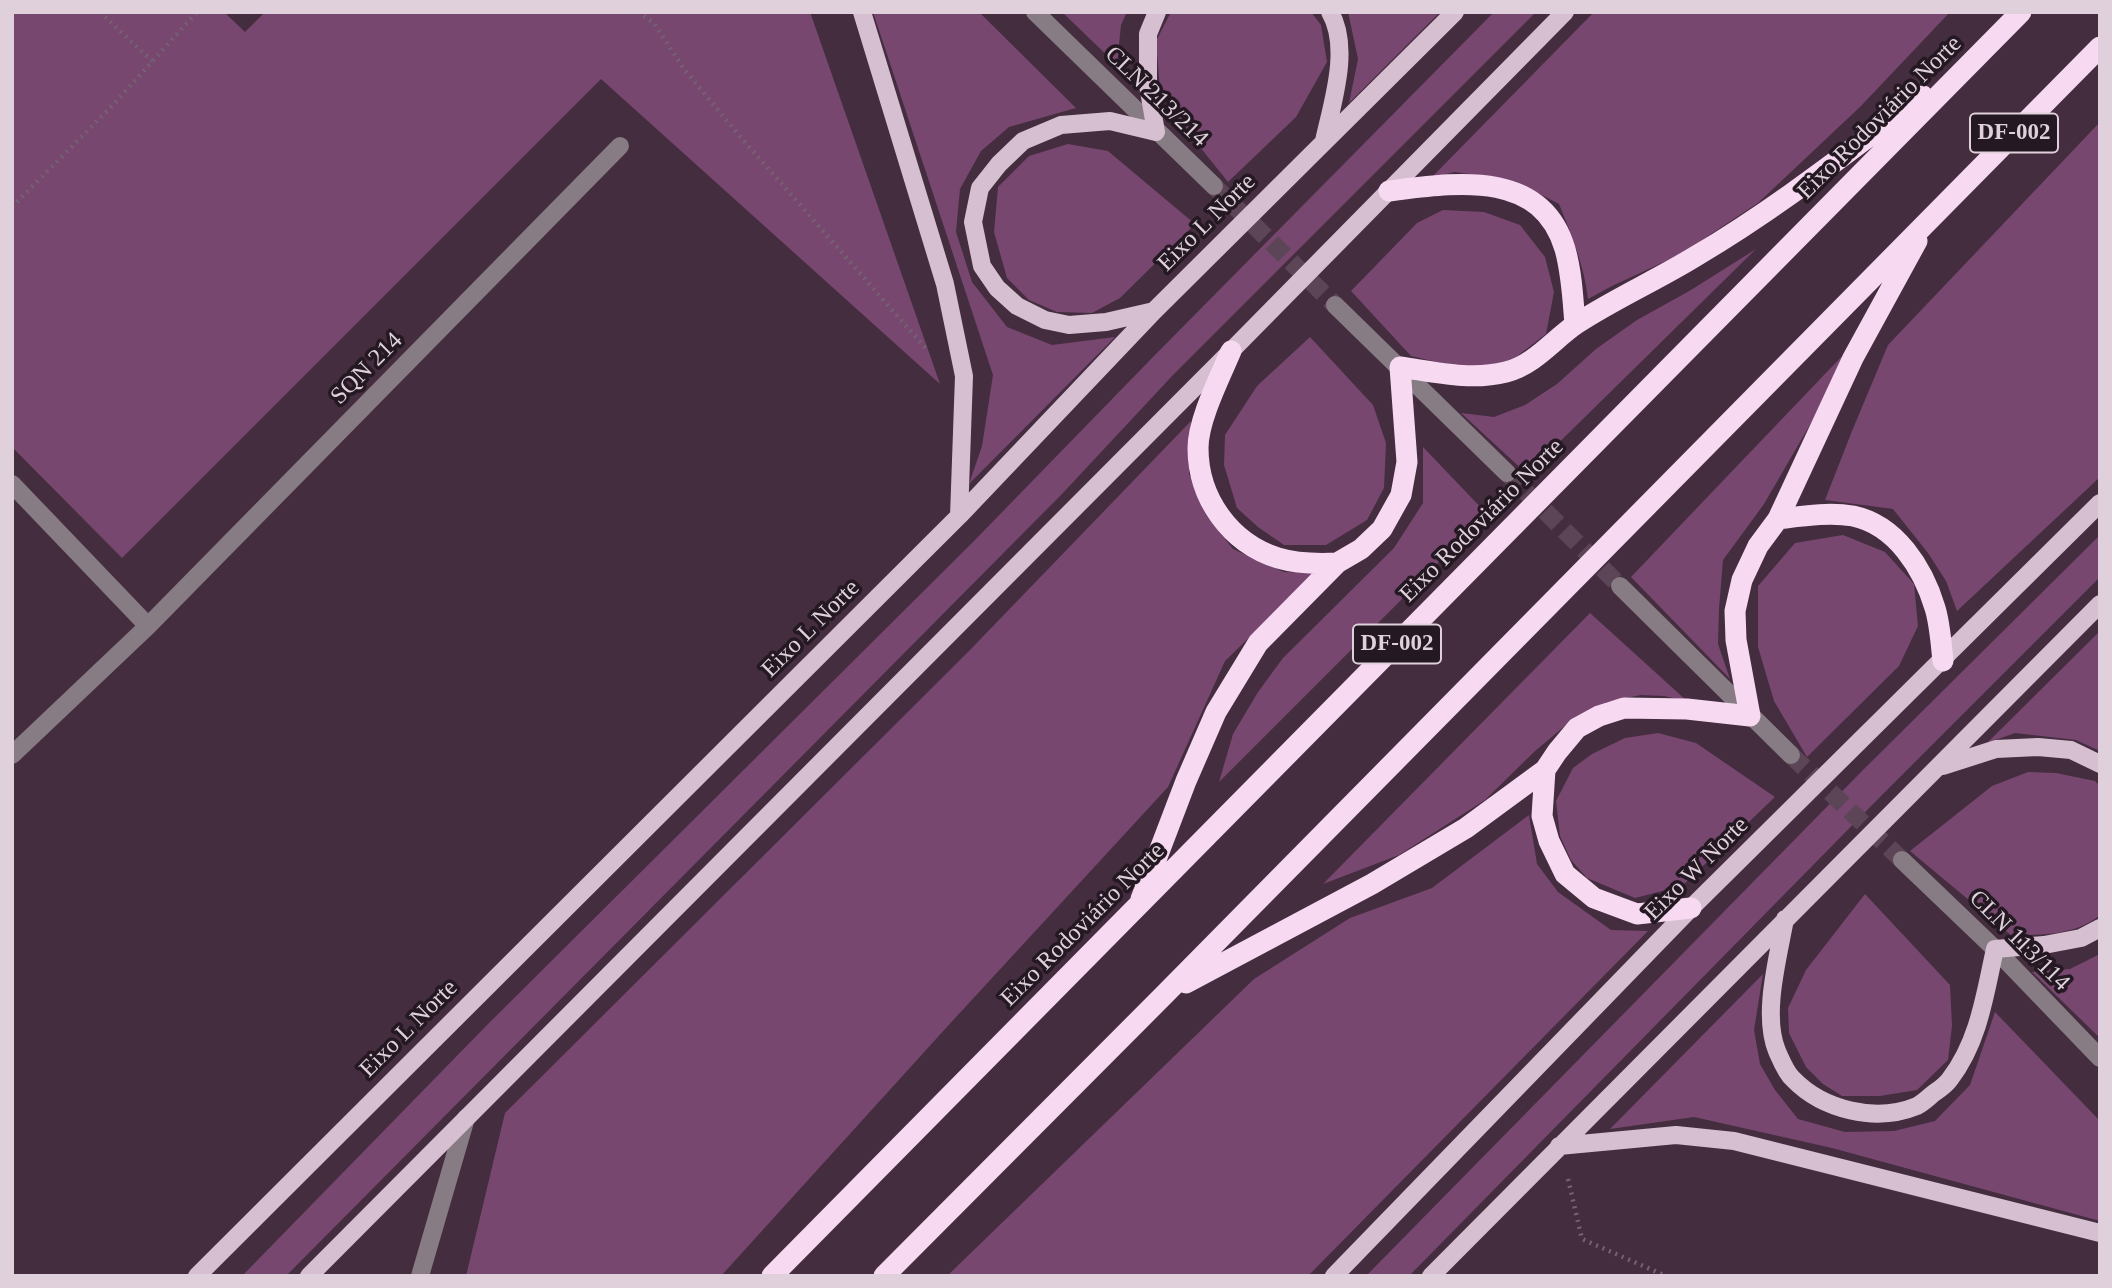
<!DOCTYPE html>
<meta charset="utf-8">
<style>
body{margin:0}
#map{position:relative;width:2112px;height:1288px;overflow:hidden;background:#442d3f;font-family:"Times New Roman",serif}
canvas{display:block}
.frame{position:absolute;inset:0;border:14px solid #dfd0db;pointer-events:none}
</style>
<div id="map">
<canvas width="2112" height="1288"></canvas>
<div class="frame"></div>
</div>
<script>
const g = document.querySelector('canvas').getContext('2d');
g.lineJoin = 'round';
function fill(path, color) {
  g.fillStyle = color;
  g.fill(path, 'evenodd');
}
function stroke(path, color, width, dash) {
  g.strokeStyle = color;
  g.lineWidth = width;
  g.lineCap = dash ? 'butt' : 'round';
  g.setLineDash(dash || []);
  g.stroke(path);
}
function label(font, color, halo, rows, align = 'center') {
  g.font = font + ' "Times New Roman",serif';
  g.lineWidth = 7;
  g.setLineDash([]);
  g.textBaseline = 'middle';
  g.strokeStyle = halo;
  g.fillStyle = color;
  for (const [text, x, y, turn = 0] of rows) {
    g.save();
    g.translate(x, y);
    g.rotate((+turn || 0) * Math.PI / 180);
    g.textAlign = isNaN(turn) ? turn : align;
    if (halo) g.strokeText(text, 0, 0);
    g.fillText(text, 0, 0);
    g.restore();
  }
}
const green = new Path2D(`
 M12,12H224L245,32L265,12H810L940,384L601,79L122,558L12,447Z
 M873,12H979L1076,108L1009,127L981,151L960,189L956,232L972,282L1007,327L1052,345L1115,337L969,484L982,446L993,375Z
 M1062,12H1127L1121,25L1117,65Z
 M1171,12H1311L1321,25L1327,62L1296,117L1228,182L1179,121L1160,89L1156,41Z
 M1348,12H1440L1349,103L1358,59Z
 M1494,12H1536L1173,375L1062,494L286,1276H242L487,1025L973,542L1152,358Z
 M1594,12H1950L1861,106L1758,203L1679,255L1612,286L1588,299C1584,265 1572,236 1559,204L1515,181L1455,172L1432,177Z
 M2100,122V477L1957,611L1946,581L1928,553L1893,509L1825,500L1852,431L1888,345Z
 M1068,144L1108,151L1195,224L1120,298L1092,313L1057,312L1029,300L1007,278L994,232L998,187L1029,156Z
 M1443,210L1484,212L1520,225L1545,257L1554,292L1546,334L1512,360L1483,367L1441,363L1411,356L1351,291L1417,223Z
 M1756,249L1527,474L1461,413L1494,417L1525,405L1557,384L1596,349L1637,320L1691,290Z
 M1310,337L1373,405L1386,443L1384,488L1367,520L1326,545H1284L1258,527L1237,508L1224,465L1225,435L1257,386Z
 M1845,353L1818,411L1764,504L1723,560L1719,609L1718,644L1730,679L1631,577Z
 M1191,421L1189,474L1206,515L1233,549L1284,572L1316,573L1225,661L1168,787L946,1028L721,1276H466L505,1113L969,651Z
 M1423,447L1487,514L1219,782L1233,734L1258,692L1283,658L1394,548L1423,503Z
 M1843,535L1885,552L1914,584L1918,626L1899,666L1807,757L1774,701L1758,647V586L1795,543Z
 M2100,535V577L1883,794L1409,1276H1366L1863,770Z
 M1590,613L1687,701L1664,696L1641,695L1607,702L1566,725L1534,752L1485,800L1399,855L1323,884Z
 M2100,631V751L2076,740L2015,733L1987,743Z
 M1658,733L1696,743L1775,797L1682,886L1635,898L1587,878L1571,860L1560,836L1556,801L1573,768L1592,754L1625,738Z
 M2028,772L2056,773L2095,781L2100,786V915C2075,936 2043,934 2012,936L1910,851L1992,786Z
 M1529,815L1537,864L1558,892L1611,930L1648,931L1308,1276H947L1254,979L1350,918L1432,888Z
 M1865,894L1950,985L1952,1026L1948,1060L1917,1090L1880,1096H1842L1823,1084L1806,1067L1789,1033L1788,1008L1806,970Z
 M2100,954V1038L2032,972L2070,969Z
 M1763,974L1754,1030L1760,1064L1775,1090L1798,1119L1845,1132L1894,1131L1935,1121L1970,1085L1995,1012L2100,1121V1221L1832,1148L1694,1117L1610,1129Z`);
const minorTunnel = new Path2D(`
 M1214,186L1335,305
 M1507,473L1620,586
 M1791,755L1902,860`);
const path = new Path2D(`
 M100,12L152,61
 M638,12L654,23L684,69L738,134L928,351
 M12,207L112,106L197,12
 M1568,1179L1582,1239L1666,1276`);
const minor = new Path2D(`
 M1035,12L1214,186
 M1335,305L1507,473
 M12,484L148,626L12,755
 M1620,586L1791,755
 M148,626L620,146
 M1902,860L1995,949L2100,1058
 M420,1276L466,1118`);
const major = new Path2D(`
 M862,12L945,284L964,376L959,516
 M1324,141C1332,104 1351,48 1330,12
 M1154,311L1106,322L1069,325L1045,320L1017,306L997,288L982,266L973,222L980,188L999,164L1023,141L1061,125L1110,121L1156,132L1148,85V34L1157,12
 M1943,766L1996,749L2038,747L2071,750L2100,764
 M1785,919C1778,958 1762,1015 1777,1051C1781,1060 1786,1073 1793,1079C1823,1110 1876,1123 1917,1106C1923,1103 1929,1097 1934,1093C1940,1089 1946,1085 1950,1079C1979,1041 1985,994 1995,949L2044,945L2081,938L2100,928
 M1559,1146L1676,1135L1734,1141L2100,1233
 M197,1276L959,516L1154,311L1455,12
 M309,1276L1231,351L1565,12
 M1334,1276L1691,908L2100,503
 M1431,1276L2100,604`);
const highway = new Path2D(`
 M1389,191C1454,183 1541,168 1565,249C1572,274 1573,300 1575,325
 M1231,351C1220,377 1198,420 1198,448C1198,498 1230,543 1278,558C1298,564 1317,564 1337,563
 M1778,519C1803,516 1829,512 1853,516C1896,525 1923,568 1935,608C1940,624 1941,643 1943,661
 M1545,770L1542,816L1549,841L1565,874L1594,898L1637,914L1691,908
 M1141,899L1186,781L1216,712L1258,643L1337,563L1361,549L1382,529L1401,495L1407,462L1400,367C1435,372 1471,381 1506,372C1534,365 1553,340 1576,324C1614,299 1657,280 1696,256C1776,209 1849,151 1923,96
 M1186,983L1372,884L1466,828L1545,770L1557,752L1577,728L1599,716L1624,708L1687,709L1750,716L1736,640L1735,611L1742,580L1758,546L1778,519L1853,358L1917,241
 M772,1276L2021,12
 M884,1276L1165,994L2100,47`);
const shields = [
 [2014,133,88],
 [1397,644,88]
];
const shieldNames = [
 ["DF-002",2014,133],
 ["DF-002",1397,644]
];
const streetNames = [
 ["CLN 213/214",1156,97,44],
 ["Eixo Rodoviário Norte",1880,118,-45],
 ["Eixo L Norte",1207,223,-45],
 ["SQN 214",367,369,-45],
 ["Eixo Rodoviário Norte",1482,521,-45],
 ["Eixo L Norte",811,629,-45],
 ["Eixo W Norte",1697,869,-45],
 ["Eixo Rodoviário Norte",1083,925,-45],
 ["CLN 113/114",2019,941,45],
 ["Eixo L Norte",409,1029,-45]
];
fill(green, '#77476f');
stroke(minorTunnel, '#5b4556', 18, [18, 9]);
stroke(path, '#756171', 4.5, [2, 5]);
stroke(minor, '#877b84', 18);
stroke(major, '#d7bfd2', 18);
stroke(highway, '#f7daf1', 21);
for (const [x, y, w] of shields) {
  const box = new Path2D();
  box.roundRect(x - w / 2, y - 19.5, w, 39, 5);
  g.fillStyle = '#241922';
  g.fill(box);
  stroke(box, '#dfd0db', 2);
}
label('bold 23px', '#dfd0db', null, shieldNames);
label('24px', '#dfd0db', '#241922', streetNames);
</script>
